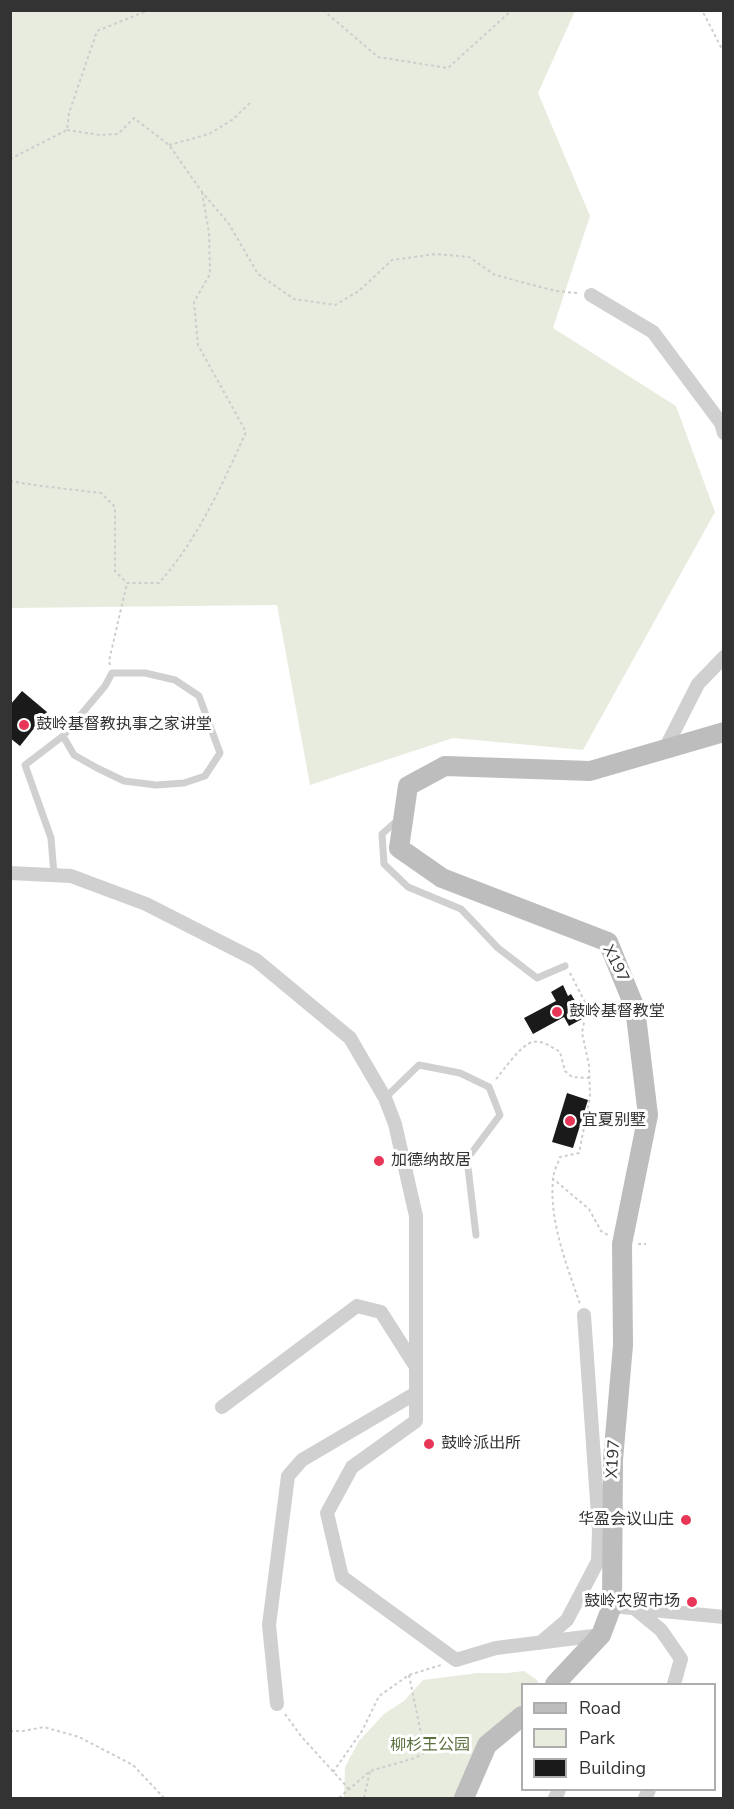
<!DOCTYPE html>
<meta charset="utf-8">
<style>
body{margin:0}
#map{position:relative;width:734px;height:1809px;overflow:hidden;background:#fff;font-family:"Nunito Sans",sans-serif}
canvas{display:block}
.frame{position:absolute;inset:0;border:12px solid #333;pointer-events:none}
.legend{position:absolute;left:521px;top:1683px;width:195px;height:108px;box-sizing:border-box;background:#fff;border:2px solid #adadad;margin:0;padding:8px 10px;list-style:none;font-size:18px;color:#333}
.legend li{display:flex;align-items:center;gap:12px;height:30px}
.legend b{width:30px;border:2px solid #adadad}
</style>
<div id="map">
<canvas width="734" height="1809"></canvas>
<div class="frame"></div>
<ul class="legend">
<li><b style="height:8px;background:#bdbdbd"></b>Road</li>
<li><b style="height:16px;background:#e7ecde"></b>Park</li>
<li><b style="height:16px;background:#1a1a1a"></b>Building</li>
</ul>
</div>
<script>
const g = document.querySelector('canvas').getContext('2d');
g.lineJoin = 'round';
function fill(path, color) {
  g.fillStyle = color;
  g.fill(path, 'evenodd');
}
function stroke(path, color, width, dash) {
  g.strokeStyle = color;
  g.lineWidth = width;
  g.lineCap = dash ? 'butt' : 'round';
  g.setLineDash(dash || []);
  g.stroke(path);
}
function label(font, color, halo, rows, align = 'center') {
  g.font = font + ' "Nunito Sans","Noto Sans SC",sans-serif';
  g.lineWidth = 6;
  g.setLineDash([]);
  g.textBaseline = 'middle';
  g.strokeStyle = halo;
  g.fillStyle = color;
  for (const [text, x, y, turn = 0] of rows) {
    g.save();
    g.translate(x, y);
    g.rotate((+turn || 0) * Math.PI / 180);
    g.textAlign = isNaN(turn) ? turn : align;
    if (halo) g.strokeText(text, 0, 0);
    g.fillText(text, 0, 0);
    g.restore();
  }
}
const green = new Path2D(`
 M10,11H575L538,93L590,216L553,328L676,406L715,512L583,750L453,738L310,785L277,605L11,608Z
 M524,1671L537,1680L539,1684H522V1716L487,1745L464,1798H344L345,1767L359,1741L384,1714L404,1701L423,1680L478,1673H507Z`);
const building = new Path2D(`
 M22,691L47,712L20,746L10,738V705Z
 M563,985L568,996L571,994L578,1006L575,1007L582,1019L569,1026L564,1017L533,1034L524,1018L556,1001L551,992Z
 M567,1093L588,1100L573,1148L552,1142Z`);
const path = new Path2D(`
 M323,10L378,57L448,68L512,10
 M698,10L704,14L724,53
 M67,130L100,135L118,134L134,118L169,145L202,192L229,224L258,274L294,299L335,305L359,291L392,260L436,254L469,257L495,275L556,291L577,293
 M169,145L209,134L232,120L252,101
 M10,159L67,130L69,113L97,31L149,10
 M10,481L41,486L101,493L115,507V571L127,583H159C198,539 222,485 246,432L198,345L194,302L210,274L209,233L202,192
 M110,665L109,661L127,583
 M570,973L587,1006L582,1033L589,1065L590,1097L579,1153L560,1157C558,1164 553,1172 553,1180C549,1221 567,1266 580,1304
 M496,1079C504,1070 521,1044 533,1042C542,1040 552,1047 560,1052L565,1071L572,1077L589,1078
 M552,1178L589,1209L601,1231L608,1235
 M638,1244H646
 M409,1675L425,1753
 M285,1714L301,1736L349,1789
 M10,1731H23L44,1727L79,1737L133,1765L164,1798
 M333,1772L362,1731L379,1696L409,1675L441,1665
 M339,1798L370,1771L415,1758L440,1744L469,1745
 M364,1798L370,1771`);
const lane = new Path2D(`
 M400,818L382,834L384,864L408,887L461,909L498,948L537,978L565,966
 M54,875L51,838L25,765L63,736L105,686L112,673H145L175,680L199,696L220,753L205,776L184,783L156,785L124,781L97,768L74,755L63,736
 M385,1098L419,1065L460,1073L489,1087L500,1115L467,1159L476,1235`);
const street = new Path2D(`
 M591,295L653,332L721,423L724,433
 M665,749L698,684L724,657
 M10,873L71,876L146,904L256,960L350,1038L385,1098L395,1124L416,1216V1421L352,1467L327,1513L342,1577L456,1660L496,1648L601,1635
 M222,1407L357,1306L381,1312L416,1367
 M612,1606L724,1617
 M634,1608L661,1630L681,1659L674,1684
 M540,1643L567,1620L598,1561L599,1530L584,1315
 M277,1704L269,1625L288,1476L302,1460L416,1393
 M555,1798L559,1790
 M645,1798L649,1790`);
const secondary = new Path2D(`
 M555,1684L601,1635L612,1606L613,1460L623,1345L622,1244L648,1115L635,1008L608,942L442,878L399,848L408,786L445,766L590,771L724,732
 M464,1798L487,1745L522,1716`);
const markers = [
 [24,725,6,"#e83659"],
 [557,1012,6,"#e83659"],
 [570,1121,6,"#e83659"],
 [379,1161,6,"#e83659"],
 [429,1444,6,"#e83659"],
 [686,1520,6,"#e83659"],
 [692,1602,6,"#e83659"]
];
const poiNames = [
 ["鼓岭基督教执事之家讲堂",36,725],
 ["鼓岭基督教堂",569,1012],
 ["宜夏别墅",582,1121],
 ["加德纳故居",391,1161],
 ["鼓岭派出所",441,1444],
 ["华盈会议山庄",674,1520,"right"],
 ["鼓岭农贸市场",680,1602,"right"]
];
const streetNames = [
 ["X197",615,964,63],
 ["X197",614,1459,-87]
];
const parkNames = [
 ["柳杉王公园",430,1746]
];
fill(green, '#e7ecde');
fill(building, '#1a1a1a');
stroke(path, '#cdcdcd', 2, [3, 3]);
stroke(lane, '#d0d0d0', 7);
stroke(street, '#d0d0d0', 14);
stroke(secondary, '#bdbdbd', 20);
for (const [x, y, r, color] of markers) {
  const dot = new Path2D();
  dot.arc(x, y, r, 0, 2 * Math.PI);
  g.fillStyle = color;
  g.fill(dot);
  stroke(dot, '#fff', 2);
}
label('16px', '#333', '#fff', poiNames, 'left');
label('16px', '#333', '#fff', streetNames);
label('16px', '#5b703e', '#fff', parkNames);
</script>
